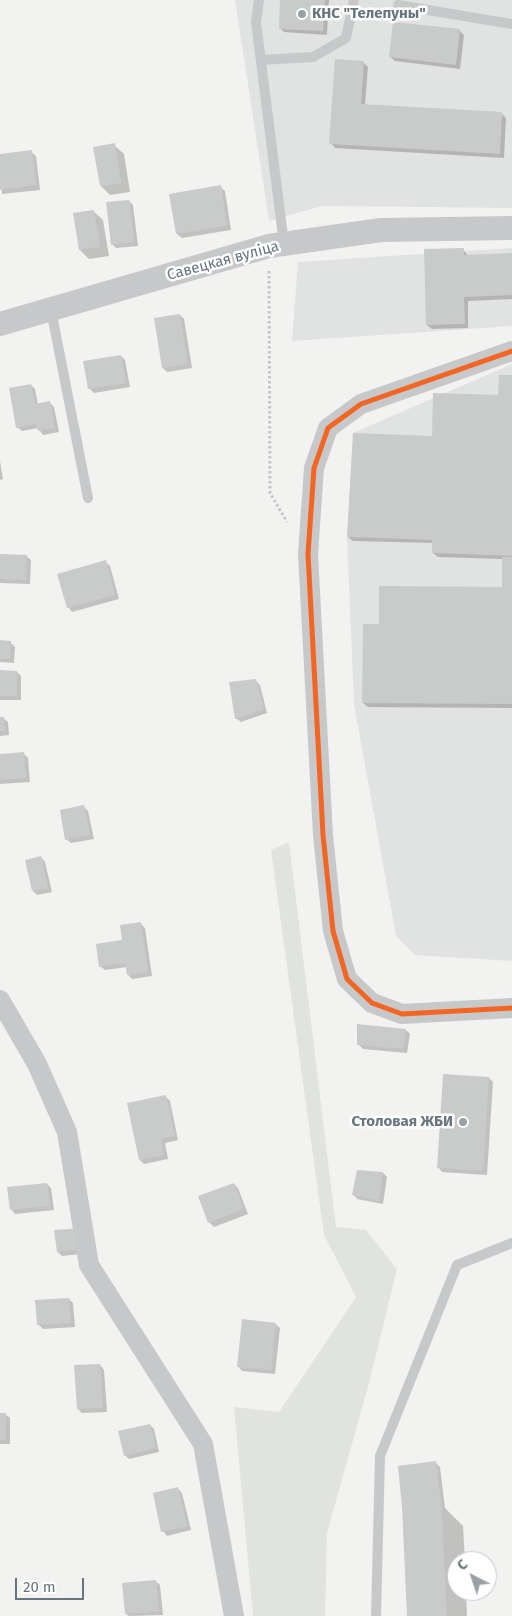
<!DOCTYPE html>
<meta charset="utf-8">
<style>
body{margin:0}
#map{position:relative;width:512px;height:1616px;overflow:hidden;background:#f2f2f1;font-family:"Fira Sans",sans-serif}
canvas{display:block}
.north{position:absolute;left:447px;top:1551px;width:50px;height:50px;box-sizing:border-box;background:#fff;border:1px solid #c2c8cb;border-radius:50%;rotate:319deg;font-size:14px;font-weight:700;line-height:20px;text-align:center;color:#66757e}
.north::after{content:'';display:block;margin:auto;width:18px;height:22px;background:#97a1a6;clip-path:polygon(50% 0,100% 100%,50% 72%,0 100%)}
.scale{position:absolute;left:15px;top:1578px;width:69px;height:22px;box-sizing:border-box;border:2px solid #66757e;border-top:0;padding-left:6px;font-size:15px;line-height:18px;white-space:nowrap;color:#66757e;-webkit-text-stroke:4px #fff;paint-order:stroke}
</style>
<div id="map">
<canvas width="512" height="1616"></canvas>
<div class="north">С</div>
<div class="scale">20 m</div>
</div>
<script>
const g = document.querySelector('canvas').getContext('2d');
g.lineJoin = 'round';
function fill(path, color) {
  g.fillStyle = color;
  g.fill(path, 'evenodd');
}
function stroke(path, color, width, dash) {
  g.strokeStyle = color;
  g.lineWidth = width;
  g.lineCap = dash ? 'butt' : 'round';
  g.setLineDash(dash || []);
  g.stroke(path);
}
function label(font, color, halo, rows, align = 'center') {
  g.font = font + ' "Fira Sans",sans-serif';
  g.lineWidth = 5;
  g.setLineDash([]);
  g.textBaseline = 'middle';
  g.strokeStyle = halo;
  g.fillStyle = color;
  for (const [text, x, y, turn = 0] of rows) {
    g.save();
    g.translate(x, y);
    g.rotate((+turn || 0) * Math.PI / 180);
    g.textAlign = isNaN(turn) ? turn : align;
    if (halo) g.strokeText(text, 0, 0);
    g.fillText(text, 0, 0);
    g.restore();
  }
}
const built = new Path2D(`
 M235,0H512V208L322,206L269,221Z
 M512,248V326L292,341L298,262Z
 M512,364V961L415,955L396,936L354,704L347,537L353,433Z`);
const green = new Path2D(`
 M289,842L336,1227L366,1230L397,1269L369,1383L327,1533L325,1616H253L234,1407L279,1412L356,1297L324,1235L271,850Z`);
const shadow = new Path2D(`
 M281,0H329L327,35L284,32L280,28Z
 M459,30L464,35L460,69L395,61L390,57Z
 M363,62L368,67L365,105L502,114L506,118L504,158L335,148L331,143Z
 M114,145L124,154L130,192L110,195L101,186Z
 M31,152L36,156L40,190L2,194L0,155Z
 M220,187L225,191L231,230L182,238L177,234Z
 M129,201L133,205L138,246L116,248L112,244Z
 M93,211L103,220L109,256L89,259L80,250Z
 M463,249L468,256L512,255V299L468,301V328L432,329L427,325Z
 M180,315L184,319L192,368L167,372L163,368Z
 M121,356L125,360L130,387L94,393L89,388Z
 M512,376V708L368,707L363,703L380,625L503,588V559L438,557L433,553L434,543L353,541L348,537L433,437L500,397Z
 M31,385L35,389L38,405L50,403L54,407L59,432L43,435L38,428L22,431L17,427Z
 M0,461L3,479L0,480Z
 M0,555L26,556L31,560L30,584L0,583Z
 M105,562L110,566L119,599L72,612L68,607Z
 M0,642H10L15,647L14,663L0,662Z
 M0,672H17L21,676V700H0Z
 M255,680L260,685L267,713L241,722L236,718Z
 M0,718H3L8,722L9,735L0,736Z
 M23,753L28,758L30,782L0,784V755Z
 M84,807L88,811L94,839L71,843L66,839Z
 M41,857L45,862L52,892L37,895L33,891Z
 M140,923L145,928L152,976L132,979L128,975L127,967L105,970L100,966Z
 M406,1030L410,1034L407,1053L363,1049L358,1044Z
 M489,1078L493,1082L487,1175L442,1172L438,1167Z
 M166,1097L170,1101L178,1140L165,1143L168,1159L144,1164L140,1160Z
 M383,1173L387,1177L383,1204L357,1199L353,1194Z
 M47,1184L51,1188L54,1210L15,1214L11,1209Z
 M234,1184L238,1188L248,1214L214,1227L209,1222Z
 M56,1232L89,1253L62,1256L58,1252Z
 M69,1299L73,1303L75,1327L43,1329L39,1325Z
 M275,1324L280,1328L275,1374L242,1371L238,1366Z
 M100,1365L104,1370L107,1412L82,1413L78,1409Z
 M0,1414H5L10,1418V1444H0Z
 M150,1425L154,1429L159,1452L129,1459L125,1455Z
 M435,1462L440,1467L445,1508L463,1526L465,1561H457V1591H466L467,1616H408Z
 M178,1489L182,1493L191,1530L167,1536L163,1531Z
 M155,1581L160,1585L163,1615L129,1616L126,1614Z`);
const building = new Path2D(`
 M280,0H325L323,31L279,29Z
 M393,22L460,29L456,65L389,57Z
 M335,59L364,61L361,104L502,112L500,154L329,144Z
 M115,143L121,183L100,186L93,147Z
 M32,150L36,185L0,190V154Z
 M221,185L227,226L176,234L169,194Z
 M129,200L134,242L111,245L106,202Z
 M94,210L100,247L79,250L73,213Z
 M464,248V255L512,253V295L464,297L465,324L426,325L424,249Z
 M180,314L188,364L162,368L154,318Z
 M121,355L126,383L88,389L83,361Z
 M499,375H512V556L432,553V540L347,537L353,433L432,436L433,393L498,395Z
 M31,384L35,404L50,401L55,428L38,431L36,424L16,428L9,388Z
 M0,554L27,555L26,580L0,579Z
 M502,557H512V704L362,703L363,624H379V586L502,587Z
 M106,560L115,595L67,608L57,574Z
 M0,640L11,641L10,659H0Z
 M0,670L17,671V696H0Z
 M256,679L264,709L235,719L229,682Z
 M0,717H4L5,731H0Z
 M24,752L26,778L0,780V754Z
 M84,805L90,835L65,840L60,810Z
 M41,856L48,888L32,891L25,860Z
 M141,922L148,972L127,975L125,963L99,967L96,944L122,940L120,925Z
 M357,1024L406,1029L403,1049L357,1045Z
 M443,1074L489,1077L483,1171L437,1168Z
 M166,1095L175,1136L161,1139L164,1155L139,1160L127,1103Z
 M357,1170L383,1172L379,1201L352,1195Z
 M47,1183L50,1206L10,1210L7,1187Z
 M234,1183L244,1209L208,1223L198,1196Z
 M83,1228L85,1249L57,1252L54,1230Z
 M69,1298L71,1323L37,1325L35,1300Z
 M242,1319L276,1323L271,1370L237,1367Z
 M100,1364L103,1408L77,1409L74,1365Z
 M0,1413H6V1440H0Z
 M150,1424L156,1448L124,1456L118,1431Z
 M436,1461L441,1502L447,1616H407L402,1507L398,1466Z
 M178,1487L187,1526L161,1532L153,1493Z
 M156,1580L159,1611L125,1614L122,1583Z`);
const path = new Path2D(`
 M269,271L270,493L287,522`);
const service = new Path2D(`
 M259,0L256,22L284,244
 M398,5L512,24
 M261,60L313,57L346,38L354,0
 M51,310L88,498
 M376,1616L380,1456L457,1265L512,1243`);
const minor = new Path2D(`
 M512,351L361,404L328,428L314,468L308,554L323,835L333,931L347,979L372,1003L402,1014L512,1008
 M0,1000L37,1064L67,1132L89,1265L203,1444L234,1616`);
const tertiary = new Path2D(`
 M0,324L269,246L381,230L512,228`);
const bus1 = new Path2D(`
 M512,351L361,404L328,428L314,468L308,554L323,835L333,931L347,979L372,1003L402,1014L512,1008`);
const markers = [
 [302,14,5,"#97a1a6"],
 [463,1122,5,"#97a1a6"]
];
const poiNames = [
 ["КНС \"Телепуны\"",312,14],
 ["Столовая ЖБИ",453,1122,"right"]
];
const streetNames = [
 ["Савецкая вуліца",223,261,-15]
];
fill(built, '#e1e2e2');
fill(green, '#e1e4de');
fill(shadow, '#0003');
fill(building, '#c9caca');
stroke(path, '#c4c5c6', 3, [2.5, 2.5]);
stroke(service, '#c7c8c9', 10);
stroke(minor, '#c7c8c9', 20);
stroke(tertiary, '#c7c8c9', 24);
stroke(bus1, '#f26522', 5);
for (const [x, y, r, color] of markers) {
  const dot = new Path2D();
  dot.arc(x, y, r, 0, 2 * Math.PI);
  g.fillStyle = color;
  g.fill(dot);
  stroke(dot, '#fff', 2);
}
label('bold 15px', '#66757e', '#fff', poiNames, 'left');
label('15px', '#66757e', '#fff', streetNames);
</script>
